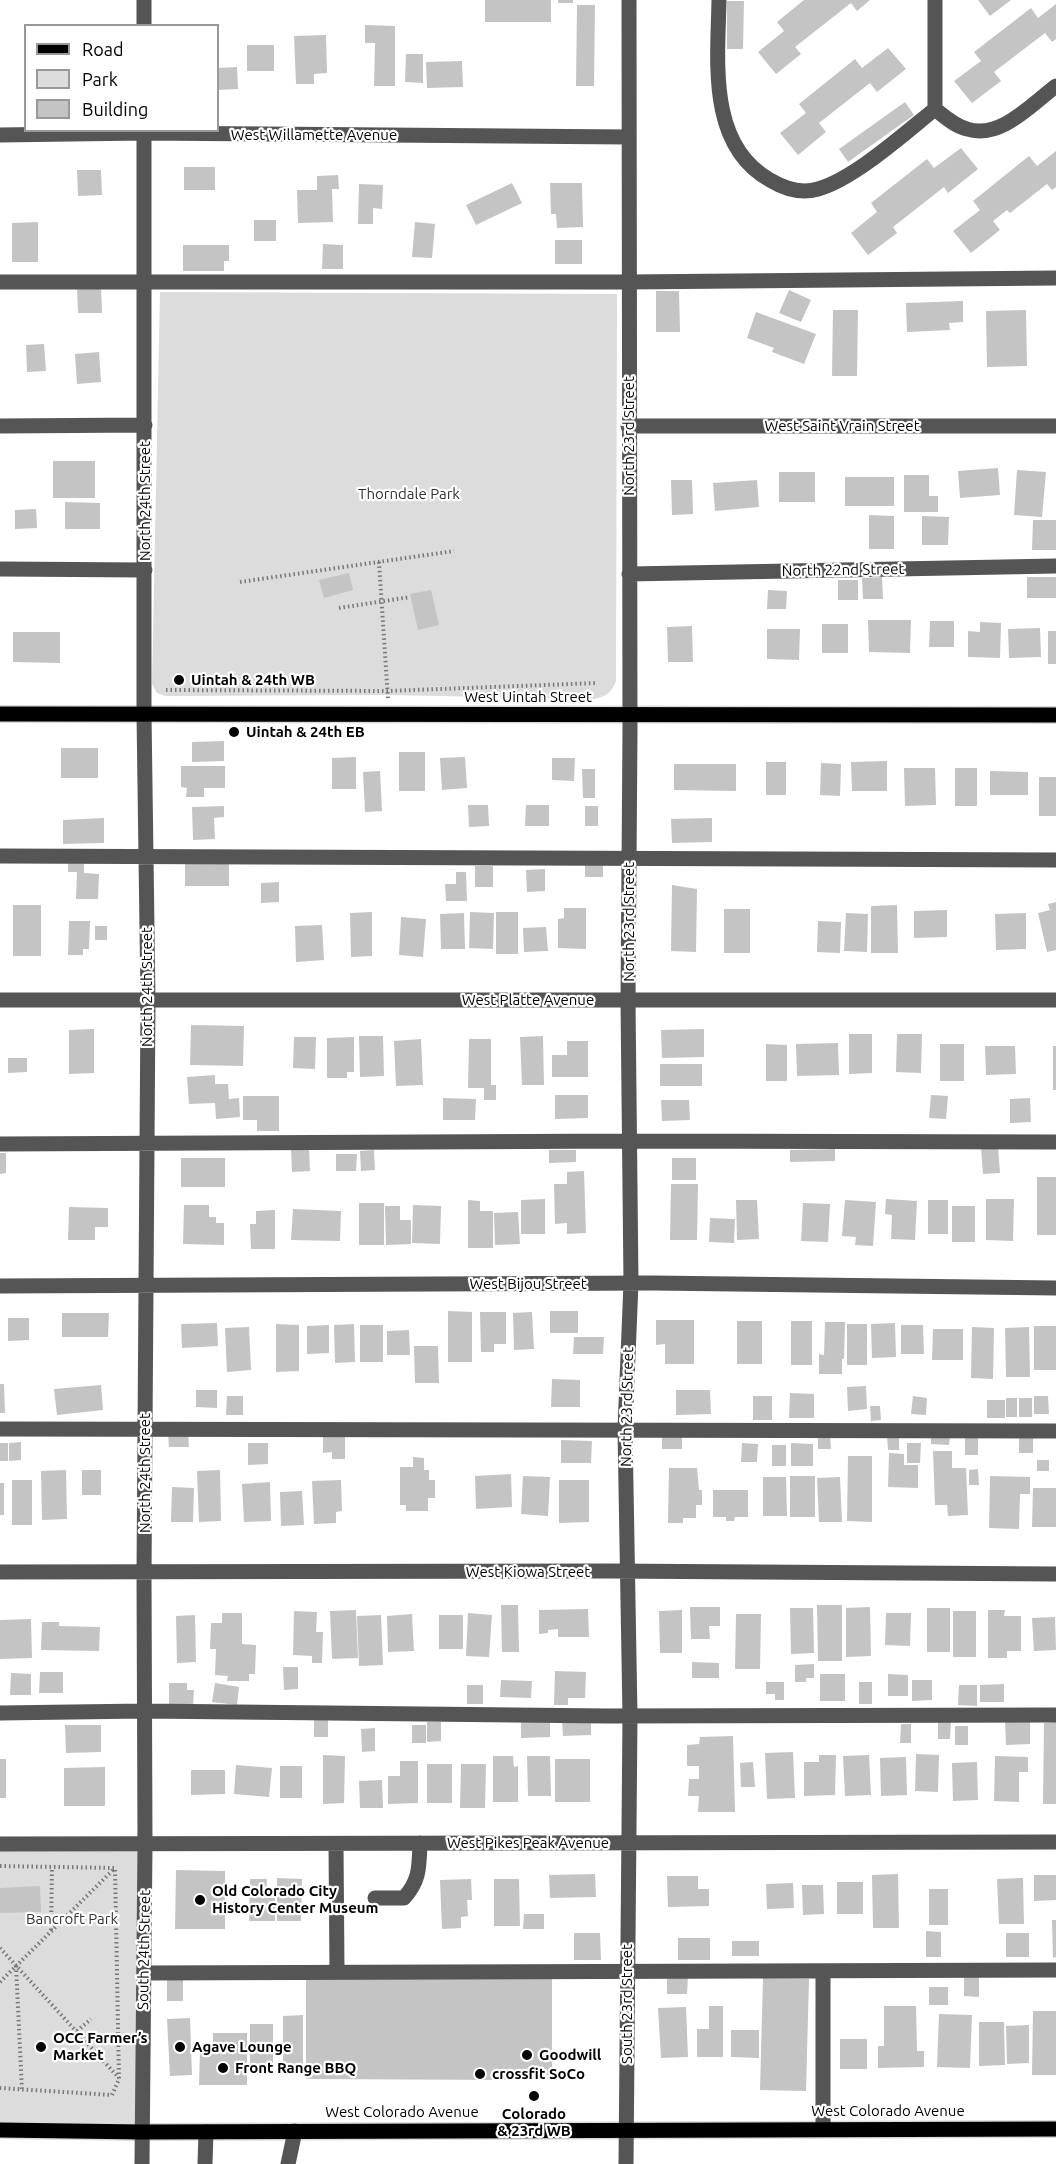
<!DOCTYPE html>
<meta charset="utf-8">
<style>
body{margin:0}
#map{position:relative;width:1056px;height:2164px;overflow:hidden;background:#fff;font-family:Ubuntu,sans-serif}
canvas{display:block}
.legend{position:absolute;left:24px;top:24px;width:195px;height:108px;box-sizing:border-box;background:#fff;border:2px solid #999;margin:0;padding:8px 10px;list-style:none;font-size:18px;color:#000}
.legend li{display:flex;align-items:center;gap:12px;height:30px}
.legend b{width:30px;border:2px solid #999}
</style>
<div id="map">
<canvas width="1056" height="2164"></canvas>
<ul class="legend">
<li><b style="height:8px;background:#000"></b>Road</li>
<li><b style="height:16px;background:#dcdcdc"></b>Park</li>
<li><b style="height:16px;background:#c4c4c4"></b>Building</li>
</ul>
</div>
<script>
const g = document.querySelector('canvas').getContext('2d');
g.lineJoin = 'round';
function fill(path, color) {
  g.fillStyle = color;
  g.fill(path, 'evenodd');
}
function stroke(path, color, width, dash) {
  g.strokeStyle = color;
  g.lineWidth = width;
  g.lineCap = dash ? 'butt' : 'round';
  g.setLineDash(dash || []);
  g.stroke(path);
}
function label(font, color, halo, rows, align = 'center') {
  g.font = font + ' Ubuntu,sans-serif';
  g.lineWidth = 4.5;
  g.setLineDash([]);
  g.textBaseline = 'middle';
  g.strokeStyle = halo;
  g.fillStyle = color;
  for (const [text, x, y, turn = 0] of rows) {
    g.save();
    g.translate(x, y);
    g.rotate((+turn || 0) * Math.PI / 180);
    g.textAlign = isNaN(turn) ? turn : align;
    if (halo) g.strokeText(text, 0, 0);
    g.fillText(text, 0, 0);
    g.restore();
  }
}
const green = new Path2D(`
 M160,292L617,294L616,681C611,693 606,697 593,699L388,695L165,696L157,693L152,684Z
 M0,1844H145L142,2132L0,2130Z`);
const building = new Path2D(`
 M485,0H551V22H485Z
 M558,0H573V3H558Z
 M804,0H870L857,11L851,3L795,47L801,54L776,74L758,52L784,31L777,22Z
 M978,0H1011L990,16Z
 M727,1H744L743,49H727Z
 M1056,4V39L1052,42L1045,33L994,72L1001,81L972,103L954,81L981,61L974,52L1031,8L1038,18Z
 M577,5H595L594,86H576Z
 M365,25L395,26V86H374L375,43H365Z
 M326,35L327,73L314,74V84H296L294,36Z
 M247,45H274V71H247Z
 M888,48L906,69L877,92L870,83L819,123L826,132L798,155L780,133L806,113L799,104L855,59L862,68Z
 M406,54H423V83L405,82Z
 M462,61L463,87L427,88L426,62Z
 M237,67L238,89L218,90V68Z
 M905,102L914,115L848,162L839,149Z
 M961,148L978,169L948,193L944,187L893,227L897,233L868,255L851,233L877,212L871,203L927,159L934,168Z
 M1056,151V187L1052,190L1047,184L1010,213L1007,210L993,221L1000,230L971,253L953,231L980,210L973,201L1029,156L1037,166Z
 M184,167H215V190H184Z
 M77,170H101L102,195L78,196Z
 M338,175L339,189H332L333,222L298,223L297,190H317V176Z
 M512,183L522,203L476,225L466,205Z
 M550,183H582L583,227L557,228L556,214H551Z
 M359,184L383,185L382,209L373,208V224H358Z
 M254,220H276V241H254Z
 M38,222V262H12V223Z
 M415,222L435,224L432,258L412,257Z
 M555,240H582V264H555Z
 M323,244L343,245V269H322Z
 M183,245H229V261H224V271H183Z
 M101,286L102,313H78L77,287Z
 M789,290L811,300L801,322L779,313Z
 M656,291H679L680,332H656Z
 M963,301V322L949,323L950,330L907,332L906,303Z
 M833,310H858L857,376H832Z
 M1026,310L1027,366L987,367L986,311Z
 M756,312L816,334L804,364L772,352L774,348L747,338Z
 M44,344L46,371L27,372L26,345Z
 M99,352L101,382L77,384L75,354Z
 M53,461H95V498H53Z
 M998,468L1000,495L960,498L958,471Z
 M1017,470L1046,472L1042,517L1014,515Z
 M779,472H815V502H779Z
 M904,475H929V496H938V512H904Z
 M845,477H894V506H845Z
 M671,480H692L693,514L672,515Z
 M757,480L759,507L715,511L713,483Z
 M65,502L100,503V529H65Z
 M36,509L37,528L15,529V510Z
 M869,515L894,516V549H869Z
 M922,516L949,517L948,545H922Z
 M1033,520H1056V550H1032Z
 M349,573L353,590L324,598L319,580Z
 M882,577L883,599H863L862,578Z
 M1027,577H1056V598H1027Z
 M838,580H858V600H838Z
 M431,590L439,625L418,630L410,594Z
 M768,590L787,591L786,609H767Z
 M868,620H911L910,653L869,652Z
 M930,621H954V647H929Z
 M980,622L1001,623L1000,658L968,657V631L980,632Z
 M822,624H848V653H822Z
 M692,626L693,662H668L667,627Z
 M1040,628L1041,657L1009,658L1008,629Z
 M767,629H800L799,660L767,659Z
 M1048,631H1056V664H1048Z
 M13,632H60V663L13,662Z
 M224,741V761L192,762V742Z
 M61,748H98V778H61Z
 M399,752H425V791H399Z
 M356,757V789H332V758Z
 M465,757L467,788L442,790L440,758Z
 M552,758H575L574,781L552,780Z
 M887,761V791H852L851,762Z
 M766,762H786V795H766Z
 M821,763L841,764L840,796L820,795Z
 M674,764H736V791L674,790Z
 M181,766H225V788H204V797H186L187,788L181,787Z
 M904,768H935L936,805L905,806Z
 M955,768H977V806H955Z
 M582,769H595V798H583Z
 M380,771L382,811L365,812L363,772Z
 M990,771L1028,772V795H990Z
 M1039,777H1056V816H1039Z
 M468,805H488L489,826L469,827Z
 M526,805H549V826H525Z
 M224,806V817L214,818L215,839L193,840L192,807Z
 M585,806H598V826H585Z
 M104,818V843L63,844V820Z
 M712,818V842L672,843L671,819Z
 M585,862H603V877H585Z
 M68,863L84,864V873L99,874L98,899H76L77,872H68Z
 M229,863V886H185V864Z
 M475,866H493V887H475Z
 M545,869V891L527,892L526,870Z
 M456,872H466L467,901H446L445,884H456Z
 M279,882V902L261,903V883Z
 M672,885L697,889L696,952L671,951Z
 M1056,902V950L1047,952L1038,913L1050,910L1048,904Z
 M13,905H41V956H13Z
 M897,905L898,953H871V906Z
 M564,908H586V949L558,948V919L564,918Z
 M724,909H750V953H724Z
 M947,910V937L914,938V911Z
 M372,912V956L351,957L350,913Z
 M470,912L494,913L493,949L469,948Z
 M496,912H518V954H496Z
 M464,913L465,949H441L440,914Z
 M846,913L868,914L867,952L844,951Z
 M1026,913V949L996,950L995,914Z
 M401,917L426,919L423,957L399,955Z
 M69,921H90L89,949H83V955H68Z
 M818,921L841,922L840,953L817,952Z
 M322,925L324,960L296,962L295,926Z
 M95,926H107V940H95Z
 M546,927L548,951L524,952L523,928Z
 M191,1025L244,1026L243,1066L190,1065Z
 M94,1029V1073L69,1074V1030Z
 M704,1029V1057L662,1058L661,1030Z
 M849,1034H872V1073L849,1074Z
 M897,1034H922L921,1073L896,1072Z
 M359,1036H383L384,1076L360,1077Z
 M543,1036L544,1085H522L520,1037Z
 M294,1037H316L315,1069L293,1068Z
 M354,1037V1072H347V1078H327V1038Z
 M421,1039L423,1085L396,1086L394,1041Z
 M469,1039H491V1085H496V1100H484V1088H468Z
 M567,1041H588V1077H552V1055H567Z
 M838,1043L839,1075L797,1076L796,1044Z
 M766,1044L787,1045V1081H766Z
 M940,1044H964V1081H940Z
 M985,1046H1015L1016,1074L986,1075Z
 M1053,1046H1056V1090H1053Z
 M8,1058H27V1072L8,1073Z
 M660,1064H702V1086H660Z
 M215,1075V1084H228L229,1099L239,1098L240,1117L216,1119L215,1103L189,1104L187,1077Z
 M555,1095H588V1118L555,1119Z
 M931,1095L948,1096L946,1119L929,1118Z
 M243,1096H279V1131H257V1120H243Z
 M443,1098L476,1099L475,1120H443Z
 M1030,1098L1031,1122L1010,1123V1099Z
 M661,1100H689L690,1120L662,1121Z
 M998,1146L1000,1173L983,1174L981,1148Z
 M291,1148H309L310,1171L292,1172Z
 M835,1149V1161L790,1162V1150Z
 M374,1150L375,1170L361,1171L360,1151Z
 M549,1150H576V1162L549,1163Z
 M0,1153H6V1173L0,1174Z
 M336,1154H357L356,1171H336Z
 M181,1158H225V1187H181Z
 M672,1158H696V1180H672Z
 M584,1171L586,1233L567,1234V1223L555,1224L554,1184H567V1172Z
 M1037,1177H1056V1235H1037Z
 M671,1184H698L697,1240H670Z
 M545,1199V1234H521V1200Z
 M886,1199L917,1201L915,1240L891,1239L892,1215L885,1214Z
 M986,1199H1014L1013,1241L986,1240Z
 M468,1200L480,1201V1211H493V1248H468Z
 M736,1200H757L759,1239L737,1240Z
 M845,1200L876,1202L873,1246L855,1245L856,1237L842,1236Z
 M928,1200H948V1234H928Z
 M359,1203H384V1245H359Z
 M803,1203L830,1204L828,1242L801,1241Z
 M184,1205H209V1217H216V1223H224V1245L183,1244Z
 M413,1205L441,1206L440,1244L412,1243Z
 M385,1206H400V1220H411V1244L386,1245Z
 M952,1206H975V1242H952Z
 M69,1207L108,1208V1227H95V1240H68Z
 M293,1209L341,1211L340,1241L291,1240Z
 M275,1210V1249H251L250,1224H256V1211Z
 M518,1212L520,1244L495,1245L494,1213Z
 M710,1218L735,1219L734,1243L709,1242Z
 M448,1311L472,1312V1362H448Z
 M550,1311H578V1333H550Z
 M480,1312H506V1344H494V1352H481Z
 M532,1312L534,1349L514,1350L513,1313Z
 M62,1313H109L108,1337H62Z
 M8,1318H29V1340L8,1341Z
 M656,1320H694V1364H665V1344L656,1345Z
 M737,1321H762V1364H737Z
 M791,1321H812V1365H791Z
 M825,1322H845L844,1359H842V1374H819V1354L824,1355Z
 M217,1323L218,1346L182,1348L181,1324Z
 M895,1323L896,1357L872,1358L871,1324Z
 M276,1324L299,1325V1371L276,1372Z
 M354,1324L355,1362L335,1363L334,1325Z
 M847,1324H867V1365H847Z
 M329,1325V1353L307,1354V1326Z
 M360,1325H383V1362H360Z
 M901,1325H923L924,1354H901Z
 M1034,1326H1056V1370H1034Z
 M249,1327L251,1370L227,1372L225,1328Z
 M972,1327L994,1328L993,1379L971,1378Z
 M1029,1327L1030,1377H1006L1005,1328Z
 M933,1329H963V1360H932Z
 M409,1330L410,1355H387V1331Z
 M574,1337H604L603,1354H573Z
 M414,1346H438L439,1383H415Z
 M552,1379L580,1380V1407H551Z
 M0,1384H4L5,1413H0Z
 M101,1385L103,1410L57,1415L54,1389Z
 M866,1386L867,1409L848,1411L847,1387Z
 M196,1390H217V1408L196,1407Z
 M676,1390H710L711,1414L676,1415Z
 M790,1393L814,1394V1418H789Z
 M227,1396H243V1415H226Z
 M753,1396H772V1420H753Z
 M913,1396L927,1398L926,1415L911,1414Z
 M1034,1396H1048L1049,1414H1034Z
 M1006,1398H1017V1417H1006Z
 M1019,1398H1032V1417H1019Z
 M987,1400H1005V1418H987Z
 M870,1406H880L881,1420L871,1421Z
 M168,1433H188L189,1447H169Z
 M323,1435H345V1459H332V1452L323,1453Z
 M682,1435V1449H662V1436Z
 M830,1435L831,1449H818V1436Z
 M899,1435V1450H888L887,1436Z
 M965,1435H978V1455H965Z
 M931,1436L950,1437L949,1445L931,1444Z
 M1019,1436H1033V1453H1019Z
 M561,1440L592,1441L591,1463H561Z
 M21,1442V1460L9,1461V1443Z
 M0,1443H8V1461H0Z
 M248,1443H268V1464L248,1465Z
 M742,1443L758,1444L757,1462H741Z
 M791,1443L813,1444V1466H791Z
 M907,1443H921L920,1463H907Z
 M772,1445H786V1466H772Z
 M933,1451H952V1468H966L968,1515L948,1516L947,1505H935Z
 M889,1453L904,1454V1465H918V1488L888,1487Z
 M848,1456H872V1522L847,1521Z
 M413,1457L424,1458V1470H429V1480H435V1498H428V1511H406V1505H400V1467H413Z
 M1037,1460H1049V1471H1037Z
 M669,1468H697L699,1490H702V1505H696V1518H683V1523H668Z
 M978,1469L979,1485H969V1470Z
 M66,1470L67,1519L42,1520L41,1471Z
 M82,1470H101V1495H82Z
 M220,1470L221,1521L199,1522L197,1471Z
 M511,1474L512,1507L476,1509L475,1476Z
 M523,1476L550,1477L548,1516L521,1514Z
 M790,1476H815V1517H790Z
 M990,1476L1030,1477V1494H1020L1019,1529L989,1528Z
 M763,1477H786L787,1516H763Z
 M840,1477L842,1522H819L817,1478Z
 M12,1480H32V1525H12Z
 M341,1480L342,1511L336,1512V1523L314,1524L312,1481Z
 M559,1480H589V1522L559,1523Z
 M270,1482L271,1521L244,1522L242,1484Z
 M0,1483H4V1515H0Z
 M172,1487L194,1488L193,1522H171Z
 M1033,1488H1056V1527H1032Z
 M713,1490H748V1517H735L734,1521H726V1517H713Z
 M302,1491L304,1525L281,1526L280,1492Z
 M501,1605H518L519,1652H502Z
 M817,1605H842V1661H818Z
 M690,1607H720V1626H709L710,1639H691Z
 M870,1607L871,1656L846,1657V1608Z
 M790,1608H813L814,1653L791,1654Z
 M927,1608H950V1652H927Z
 M588,1609L589,1637H558V1629L548,1630V1633L539,1634V1610Z
 M356,1610L358,1658L332,1659L330,1611Z
 M682,1610V1653H660L659,1611Z
 M988,1610H1005L1004,1616H1021V1651H1007V1658H988Z
 M294,1611L317,1612L316,1632H323L322,1663H312V1656L293,1655Z
 M953,1611H976V1657H953Z
 M222,1613H242V1644L256,1645L255,1674H249V1681H227L228,1676L215,1675L216,1649H210L211,1623H222Z
 M468,1613L492,1615L489,1657L466,1656Z
 M886,1613H911L910,1646L885,1645Z
 M412,1614L414,1651L388,1652L387,1616Z
 M736,1614H761L760,1669H735Z
 M195,1615L196,1662L177,1663L176,1616Z
 M381,1615L383,1665L359,1666L357,1616Z
 M439,1615H463V1649H439Z
 M1055,1617L1056,1650L1034,1651L1032,1618Z
 M31,1619L32,1658L0,1659V1620Z
 M42,1622H59V1626L100,1627L99,1651L41,1650Z
 M692,1662L719,1663V1678H692Z
 M814,1664V1678H806V1682H795V1665Z
 M283,1667H298V1689L284,1690Z
 M555,1671L586,1672L585,1698H568V1705H554Z
 M40,1672H63V1693H39Z
 M11,1673L31,1674V1695H10Z
 M820,1674H845V1701H820Z
 M888,1674L908,1675V1696H888Z
 M501,1680L532,1681L531,1698L500,1697Z
 M912,1680H932V1700L912,1701Z
 M766,1682H784V1700H775V1694H766Z
 M859,1682H872V1704H859Z
 M169,1683H187V1690H194L193,1707L169,1706Z
 M215,1683L239,1687L237,1705L212,1702Z
 M1004,1684V1702H980V1685Z
 M467,1685H483V1704H467Z
 M959,1685H977V1706L958,1705Z
 M328,1718V1737H314V1719Z
 M550,1719V1737L521,1738V1720Z
 M591,1719V1735L563,1736L562,1720Z
 M938,1721H951L950,1739H938Z
 M1005,1721H1030V1744L1006,1745Z
 M427,1722H441V1741L427,1742Z
 M1056,1722V1804H1043L1044,1723Z
 M901,1724H911V1743H900Z
 M65,1725H101V1752L66,1753Z
 M412,1725H426V1743H412Z
 M955,1726H968V1745H955Z
 M375,1728V1751L362,1752L361,1729Z
 M733,1736L735,1812H698L699,1796H688L689,1779H699V1766H687V1745L699,1744L700,1737Z
 M793,1752L795,1798L767,1799L765,1753Z
 M916,1754L939,1755L938,1792L915,1791Z
 M323,1755L345,1756L344,1803L323,1804Z
 M819,1755H836L835,1795L804,1796V1762H819Z
 M869,1755L871,1795L845,1796L843,1756Z
 M493,1756H513L514,1767L518,1766V1802H493Z
 M527,1756H550L551,1796H528Z
 M995,1756L1028,1757V1772H1019V1802L994,1801Z
 M906,1757L907,1795L881,1796L880,1758Z
 M0,1759H6V1798H0Z
 M555,1759H590V1802H555Z
 M400,1761H418V1803L388,1804V1776H400Z
 M753,1762L755,1787H741L740,1763Z
 M977,1762L978,1800L953,1801L952,1763Z
 M427,1764H452V1803H427Z
 M461,1764H486L485,1808H460Z
 M236,1765L272,1768L269,1797L234,1794Z
 M280,1766H302V1798H280Z
 M105,1767V1806H64V1768Z
 M191,1770H225V1794L191,1795Z
 M382,1780L383,1808H360L359,1781Z
 M176,1870L225,1871V1929H175Z
 M595,1874L596,1897L550,1898L549,1875Z
 M898,1874L899,1928H873L872,1875Z
 M1034,1875H1056V1900L1034,1901Z
 M667,1876H698V1889H709V1906L668,1907Z
 M277,1878L302,1879L301,1921H277Z
 M1023,1878L1024,1924H999L997,1879Z
 M250,1879H267L266,1898H275V1921H249Z
 M471,1879L472,1900H467L468,1916L461,1917V1928L442,1929L440,1880Z
 M494,1879H519L520,1926H494Z
 M837,1882H863V1914H837Z
 M793,1883L794,1908L767,1909L766,1884Z
 M802,1885H823L824,1914L803,1915Z
 M40,1886L41,1912L0,1913V1888Z
 M929,1889H948V1925H929Z
 M524,1914H544V1929H523Z
 M1052,1920H1056V1957L1053,1958Z
 M926,1931L941,1932V1957H926Z
 M574,1933H600L601,1960H574Z
 M1006,1933H1029V1957H1006Z
 M678,1938H710V1960H678Z
 M732,1941H759V1956H732Z
 M964,1974H979V1997L964,1996Z
 M667,1975L688,1976L687,1994H667Z
 M306,1976H552V2075H506V2080L306,2079Z
 M763,1978L809,1979L806,2091L760,2090Z
 M167,1980H183V2001H167Z
 M929,1987H948V2005H929Z
 M709,2006H723V2057H697V2029H709Z
 M884,2006H916L917,2051H924V2067L878,2068V2046H884Z
 M686,2007L688,2057L661,2058L658,2008Z
 M1033,2011H1056V2075H1032Z
 M939,2014L972,2015L970,2068L937,2067Z
 M303,2015V2064H283V2016Z
 M190,2018L192,2075L170,2076L167,2019Z
 M979,2022H1004L1005,2065L979,2066Z
 M250,2024H273V2065H250Z
 M1029,2025V2063L1007,2064L1006,2026Z
 M731,2030H759V2058L731,2057Z
 M213,2033H247V2085H199L200,2052H213Z
 M840,2039H867V2069H840Z`);
const path = new Path2D(`
 M379,562L388,699
 M240,582L454,551
 M339,608L410,597
 M166,690L388,691L597,683
 M0,1866L115,1868L119,2079L112,2095L0,2088
 M51,1930L52,1867
 M0,1948L119,2078
 M16,1966L22,2090
 M0,1982L115,1868
 M77,2031L91,2019`);
const minor = new Path2D(`
 M719,0C718,60 707,145 770,180C785,189 801,194 818,189C854,179 905,133 935,109V0
 M144,26V0
 M935,109C945,117 955,126 967,129C1000,140 1032,104 1056,86
 M0,135L144,133L628,137
 M0,282H629L1056,278
 M0,426L145,425
 M628,426H1056
 M0,569L145,570
 M629,574L1056,566
 M0,856L1056,860
 M0,1000H1056
 M0,1144L630,1141L1056,1142
 M0,1286L653,1283L1056,1288
 M0,1429L1056,1431
 M0,1572L608,1571L1056,1574
 M0,1713L144,1711L608,1716L1056,1715
 M0,1844L1056,1842
 M336,1844L337,1972
 M375,1898H404C420,1880 419,1867 420,1843
 M144,1973L1056,1970
 M823,2129V1971
 M142,2164L145,1844L144,1573L148,1000L144,714V130
 M205,2164L206,2132
 M288,2164L295,2131
 M626,2164L630,1716L625,1429L631,1283L628,1000L630,730L629,0`);
const major = new Path2D(`
 M0,714L1056,715
 M0,2130L142,2132L1056,2129`);
const markers = [
 [179,680,6,"#000"],
 [234,732,6,"#000"],
 [200,1900,6,"#000"],
 [41,2047,6,"#000"],
 [180,2047,6,"#000"],
 [527,2055,6,"#000"],
 [223,2068,6,"#000"],
 [480,2074,6,"#000"],
 [534,2096,6,"#000"]
];
const streetNames = [
 ["West Willamette Avenue",314,135],
 ["West Saint Vrain Street",842,426],
 ["North 23rd Street",629,436,-90],
 ["North 24th Street",145,501,-90],
 ["North 22nd Street",843,570,-1],
 ["West Uintah Street",528,697],
 ["North 23rd Street",629,922,-90],
 ["North 24th Street",147,987,-90],
 ["West Platte Avenue",528,1000],
 ["West Bijou Street",528,1284],
 ["North 23rd Street",627,1407,-89],
 ["North 24th Street",145,1473,-90],
 ["West Kiowa Street",528,1572],
 ["West Pikes Peak Avenue",528,1843],
 ["South 24th Street",144,1950,-89],
 ["South 23rd Street",627,2004,-90],
 ["West Colorado Avenue",888,2111],
 ["West Colorado Avenue",402,2112]
];
const parkNames = [
 ["Thorndale Park",409,494],
 ["Bancroft Park",72,1919]
];
const poiNames = [
 ["Uintah & 24th WB",191,680],
 ["Uintah & 24th EB",246,732],
 ["Old Colorado City",212,1891],
 ["History Center Museum",212,1908],
 ["OCC Farmer’s",53,2038],
 ["Market",53,2055],
 ["Agave Lounge",192,2047],
 ["Goodwill",539,2055],
 ["Front Range BBQ",235,2068],
 ["crossfit SoCo",492,2074],
 ["Colorado",534,2114,"center"],
 ["& 23rd WB",534,2131,"center"]
];
fill(green, '#dcdcdc');
fill(building, '#c4c4c4');
stroke(major, '#dbdbdb', 18);
stroke(path, '#777', 4, [1.5, 3]);
stroke(minor, '#555', 15);
stroke(major, '#000', 15);
for (const [x, y, r, color] of markers) {
  const dot = new Path2D();
  dot.arc(x, y, r, 0, 2 * Math.PI);
  g.fillStyle = color;
  g.fill(dot);
  stroke(dot, '#fff', 2);
}
label('15px', '#000', '#fff', streetNames);
label('15px', '#333', '#fff', parkNames);
label('bold 15px', '#000', '#fff', poiNames, 'left');
</script>
